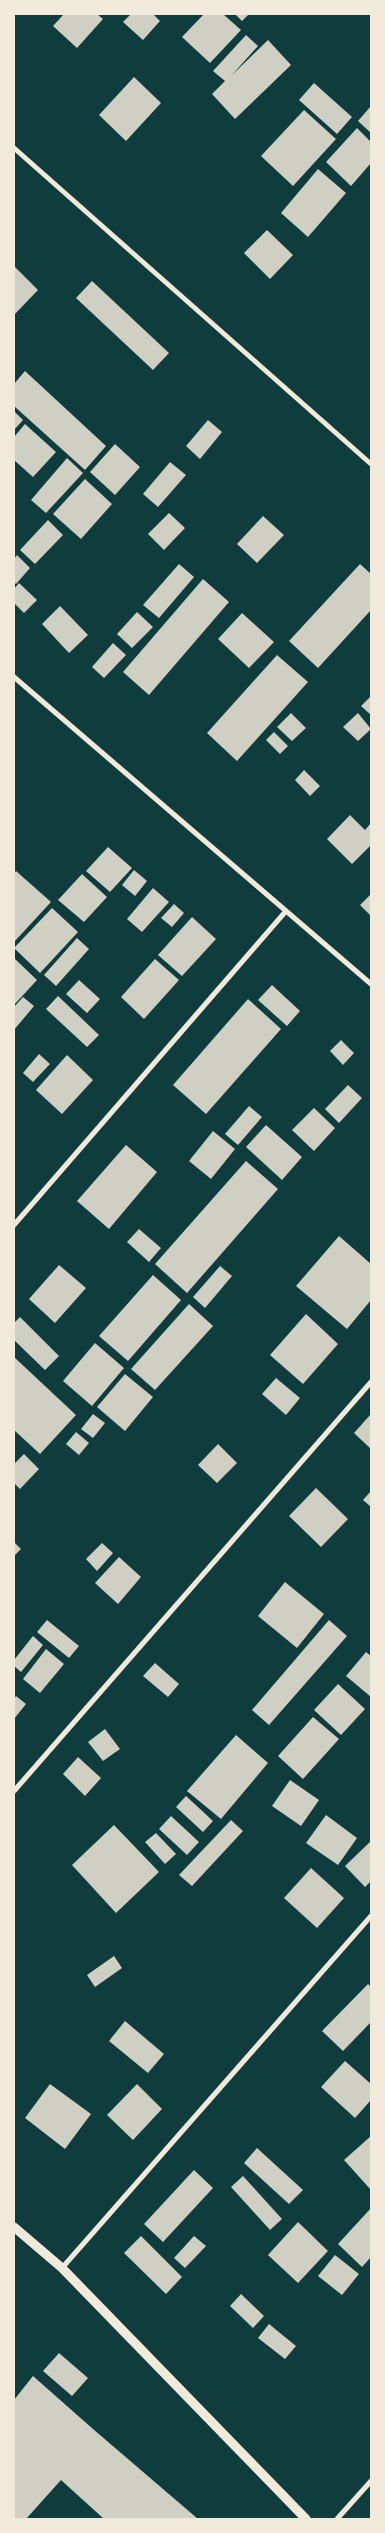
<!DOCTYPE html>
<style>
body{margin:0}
#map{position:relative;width:385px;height:2533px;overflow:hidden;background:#0f3d3e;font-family:"Noto Sans",sans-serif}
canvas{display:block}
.frame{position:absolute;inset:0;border:15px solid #f1e9da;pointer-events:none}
</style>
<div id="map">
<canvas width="385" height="2533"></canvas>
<div class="frame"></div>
</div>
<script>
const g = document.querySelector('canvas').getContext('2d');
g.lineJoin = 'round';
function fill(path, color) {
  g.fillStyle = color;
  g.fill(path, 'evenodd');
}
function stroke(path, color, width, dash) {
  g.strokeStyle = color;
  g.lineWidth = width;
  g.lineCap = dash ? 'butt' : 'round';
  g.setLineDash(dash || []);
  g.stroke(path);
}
const building = new Path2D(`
 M64,14H97L103,19L77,48L53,26Z
 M131,14H153L160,21L143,40L123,22Z
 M204,14H223L241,30L210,63L182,37Z
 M235,14H249L242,21Z
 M246,35L258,46L231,76L268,40L291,65L235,119L212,94L225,81L213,71Z
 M134,77L161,103L126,141L99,115Z
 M314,83L352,117L337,134L299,100Z
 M371,106V133L358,121Z
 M304,110L336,139L293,186L261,156Z
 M357,128L371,142V163L351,186L326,162Z
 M318,169L346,193L308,237L281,213Z
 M267,230L293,255L270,279L244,253Z
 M14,266L38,290L14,315Z
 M92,281L169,353L153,370L76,298Z
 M25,371L106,446L85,470L14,406V384Z
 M14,411L23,420L14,430Z
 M208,420L222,432L200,459L186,446Z
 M25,424L56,452L33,477L14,460V437Z
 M115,444L140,467L115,495L90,472Z
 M67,458L83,473L46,513L31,500Z
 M170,462L186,475L158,507L143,494Z
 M85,479L112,504L81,539L53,514Z
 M169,513L185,528L164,550L148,534Z
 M263,516L284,535L257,563L237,544Z
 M48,520L63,535L35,564L20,550Z
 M17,555L30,568L16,584L14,582V559Z
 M179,564L194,577L159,618L143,605Z
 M360,564L371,574V610L318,668L289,641Z
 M203,579L229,602L149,695L123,672Z
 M19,583L37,600L24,613L14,603V589Z
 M60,606L88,635L69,653L42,624Z
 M137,612L153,627L132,648L117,634Z
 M242,613L274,642L249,668L218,639Z
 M113,643L126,655L104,678L92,667Z
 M277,655L308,682L237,761L207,733Z
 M371,696V715L361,706Z
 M291,713L306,728L292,741L277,727Z
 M358,713L371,729L358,741L343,727Z
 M274,732L288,746L280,754L266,740Z
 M304,770L320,786L310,796L295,780Z
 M350,815L365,830L371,823V845L352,864L327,839Z
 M108,847L132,868L110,892L86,871Z
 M134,870L147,881L135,896L122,885Z
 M16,871L51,902L14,942V874Z
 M82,874L107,897L84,922L58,900Z
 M153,888L169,902L142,932L127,919Z
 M371,894V916L360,905Z
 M174,904L184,913L172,927L161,918Z
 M52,908L78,932L40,973L14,948Z
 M192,917L216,939L182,976L158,955Z
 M77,938L89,949L56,986L44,975Z
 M14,958L37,980L14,1005Z
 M155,959L179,980L144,1019L121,997Z
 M79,980L100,999L87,1013L66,994Z
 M272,985L300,1011L287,1026L258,1000Z
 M58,996L99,1035L87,1047L46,1009Z
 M23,997L34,1006L14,1030V1007Z
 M248,999L281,1029L206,1114L173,1085Z
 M341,1040L354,1053L343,1065L330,1051Z
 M39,1054L50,1064L33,1082L23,1073Z
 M67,1055L93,1080L62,1114L36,1090Z
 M348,1085L362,1098L339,1123L325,1109Z
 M249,1106L262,1117L238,1145L225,1134Z
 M314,1108L335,1128L314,1151L292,1130Z
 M266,1125L302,1157L282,1180L246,1147Z
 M213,1131L235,1149L211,1179L189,1161Z
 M126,1145L157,1172L109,1229L77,1201Z
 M246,1161L278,1189L187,1293L155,1264Z
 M139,1229L161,1248L149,1262L127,1242Z
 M339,1236L371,1264V1300L347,1329L296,1286Z
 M59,1265L86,1288L55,1323L29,1299Z
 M220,1266L232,1276L205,1308L193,1297Z
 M153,1275L181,1300L128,1361L99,1336Z
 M189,1304L213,1326L155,1390L131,1369Z
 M306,1314L338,1344L303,1384L270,1355Z
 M20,1317L59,1356L45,1370L14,1340V1323Z
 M95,1343L124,1368L92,1406L63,1381Z
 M14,1357L76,1415L40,1454L14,1430Z
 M125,1374L153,1397L125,1431L97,1407Z
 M276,1378L300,1398L286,1415L262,1394Z
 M93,1414L105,1423L93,1438L81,1429Z
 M371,1414V1449L354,1433Z
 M76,1432L89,1443L79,1455L66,1444Z
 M218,1444L237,1463L217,1483L198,1465Z
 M24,1454L39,1469L20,1489L14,1483V1464Z
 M316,1488L348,1519L321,1547L289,1516Z
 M371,1491V1507L363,1500Z
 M14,1542L21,1549L14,1556Z
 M102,1543L113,1553L97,1571L86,1559Z
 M119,1557L141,1577L118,1604L95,1583Z
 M285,1582L324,1614L297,1648L258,1616Z
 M47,1620L79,1646L69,1658L37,1632Z
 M329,1620L347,1636L269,1725L252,1710Z
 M33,1636L43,1645L21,1672L14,1666V1660Z
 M46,1649L64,1664L40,1693L23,1679Z
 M366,1652L371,1656V1697L346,1676Z
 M155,1663L179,1684L168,1697L143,1676Z
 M338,1684L365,1709L341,1735L314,1710Z
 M16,1696L26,1704L14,1719V1699Z
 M313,1717L339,1739L303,1779L278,1756Z
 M105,1729L120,1749L103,1761L88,1742Z
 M236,1735L268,1763L221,1819L187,1791Z
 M78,1757L101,1778L85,1796L63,1774Z
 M290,1780L319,1800L301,1826L272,1806Z
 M186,1796L213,1821L203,1832L176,1807Z
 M326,1815L357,1838L338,1865L306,1843Z
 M171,1816L199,1842L187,1855L159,1829Z
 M231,1820L243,1831L192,1886L179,1875Z
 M114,1825L159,1872L116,1913L72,1865Z
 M156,1833L176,1854L165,1864L145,1842Z
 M371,1841V1881L365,1887L345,1866Z
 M311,1868L344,1898L317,1928L284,1898Z
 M114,1956L122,1968L95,1987L87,1975Z
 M368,1984L371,1987V2022L343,2051L322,2031Z
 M125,2021L164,2054L148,2073L109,2041Z
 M345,2061L371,2084V2100L355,2118L321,2087Z
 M50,2084L91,2114L65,2149L25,2118Z
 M137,2084L162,2109L133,2140L107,2115Z
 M371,2136V2190L344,2160Z
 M257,2148L303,2190L289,2204L244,2163Z
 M194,2170L213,2188L163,2242L144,2224Z
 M243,2176L282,2219L270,2230L231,2187Z
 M371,2208V2257L362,2267L338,2244Z
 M298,2222L328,2251L298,2283L268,2255Z
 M141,2236L182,2277L166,2294L124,2253Z
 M194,2236L206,2246L185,2268L174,2258Z
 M335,2255L359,2274L342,2295L318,2276Z
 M241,2294L264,2316L253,2328L230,2306Z
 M269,2324L296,2346L285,2359L258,2338Z
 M59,2353L88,2378L72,2396L43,2371Z
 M33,2376L93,2429L198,2519H104L61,2480L26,2519H14V2400Z`);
const minor = new Path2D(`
 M14,148L371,464
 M14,677L371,984
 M14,1225L286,911
 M14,1791L371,1382
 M62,2268L371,1916
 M337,2519L371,2481`);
const tertiary = new Path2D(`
 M14,2227L62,2268L306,2519`);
fill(building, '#cfcfc3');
stroke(minor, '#f1e9da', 5);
stroke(tertiary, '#f1e9da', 9);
</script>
